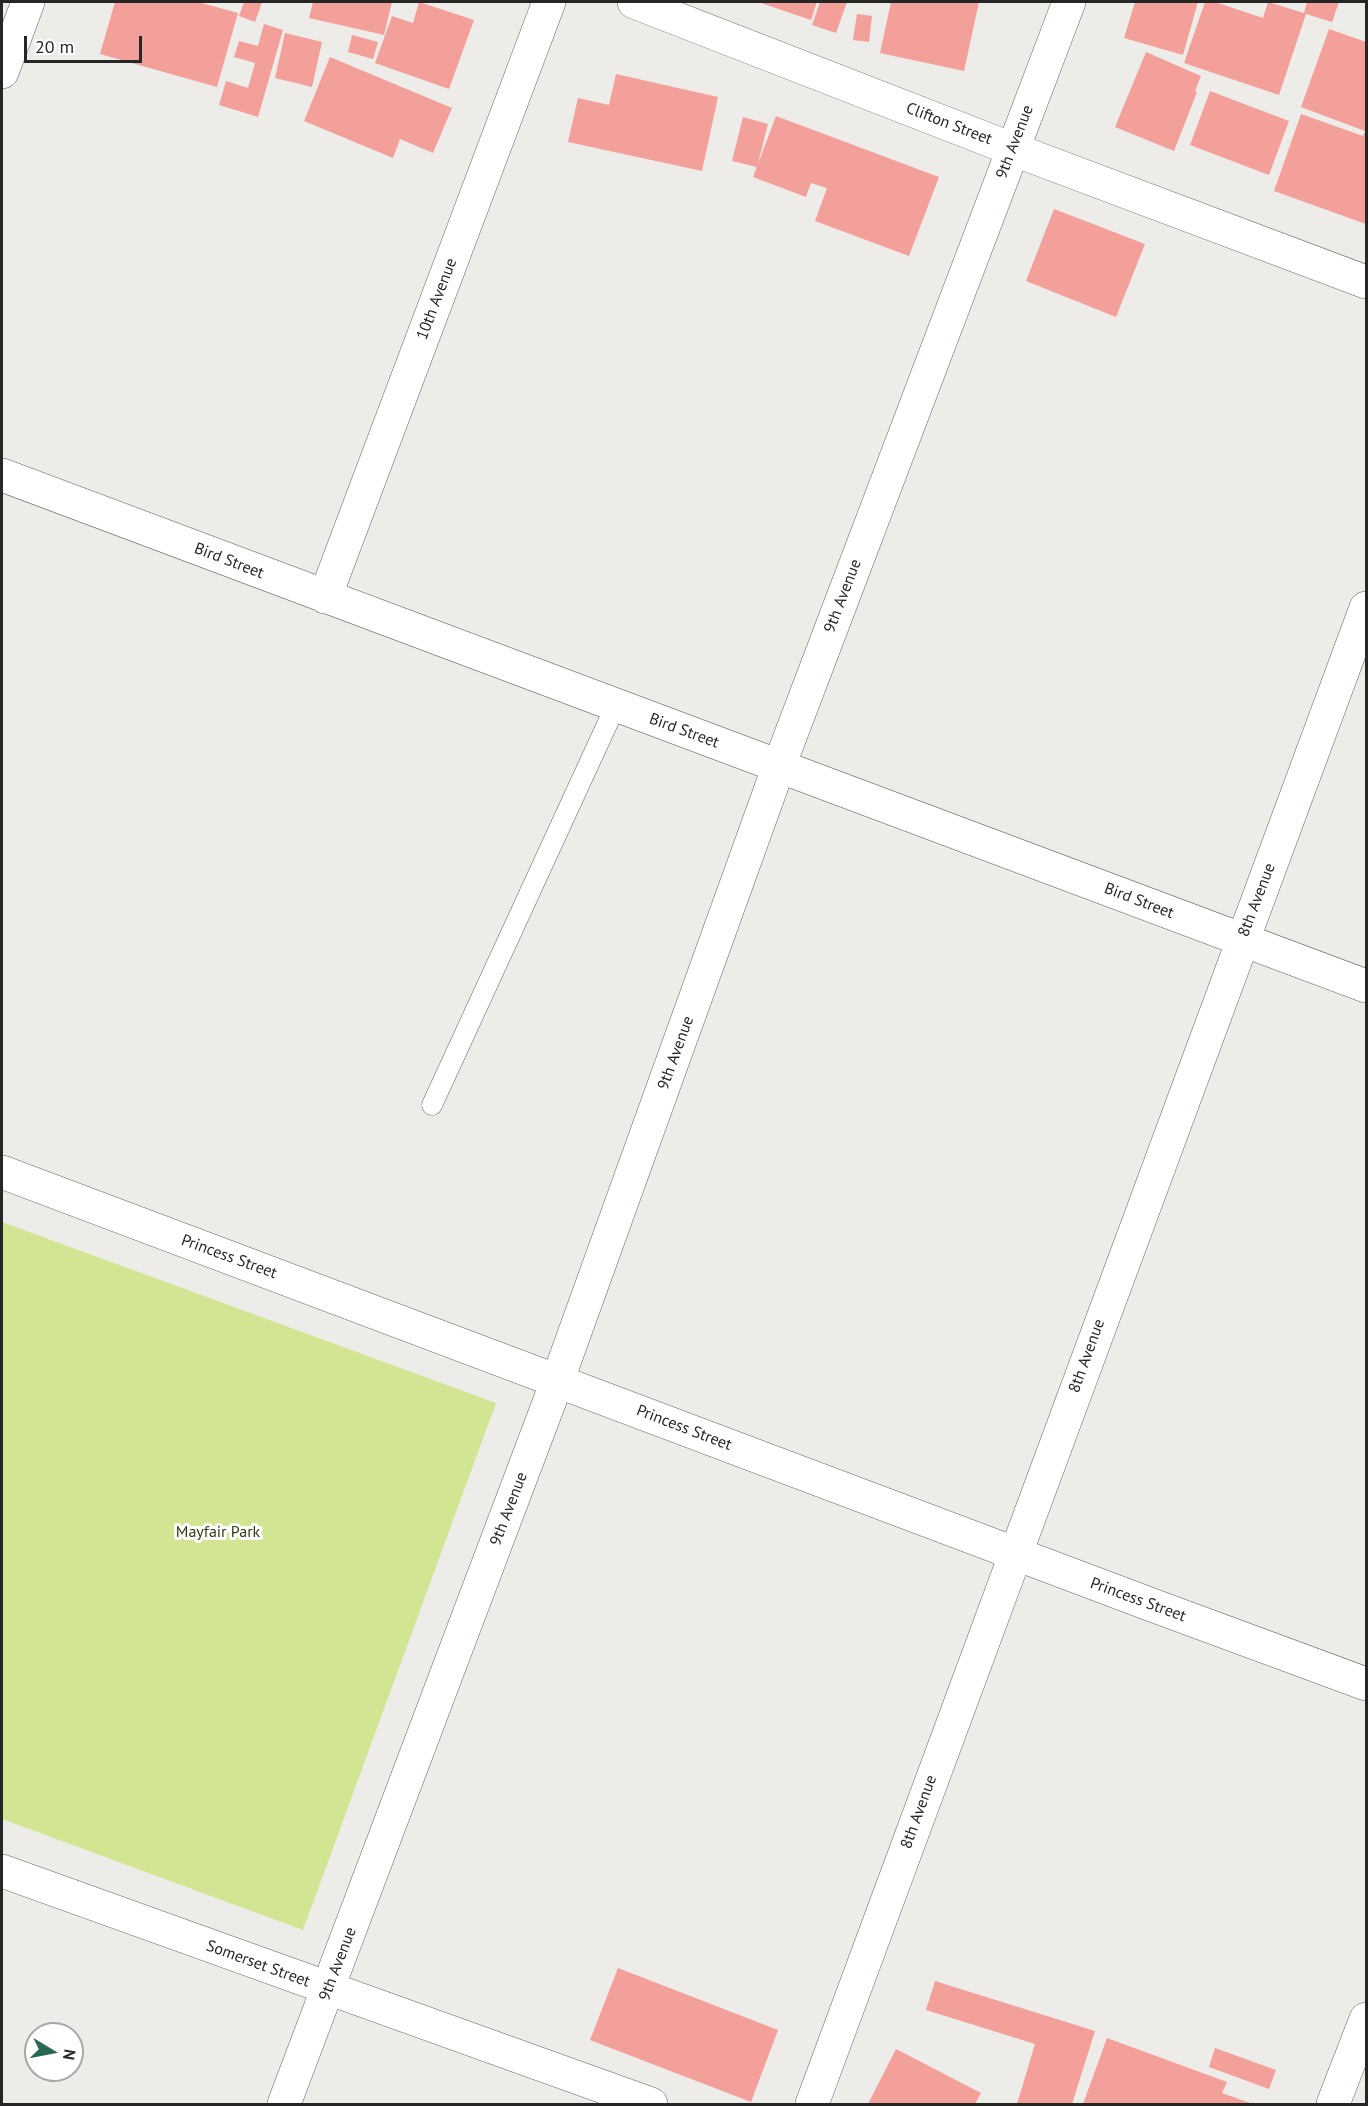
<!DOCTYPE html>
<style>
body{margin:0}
#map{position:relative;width:1368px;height:2106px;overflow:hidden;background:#edece9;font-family:"PT Sans",sans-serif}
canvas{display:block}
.frame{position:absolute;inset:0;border:3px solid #262625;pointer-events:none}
.north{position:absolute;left:24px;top:2022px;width:60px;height:60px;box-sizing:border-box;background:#fff;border:2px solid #a8a8a8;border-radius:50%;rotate:100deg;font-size:16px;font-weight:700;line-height:24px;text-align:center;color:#262625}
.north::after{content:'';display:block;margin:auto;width:21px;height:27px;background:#296855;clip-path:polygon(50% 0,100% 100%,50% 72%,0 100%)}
.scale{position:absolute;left:24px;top:36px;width:118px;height:27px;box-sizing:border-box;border:3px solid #262625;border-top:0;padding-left:8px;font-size:18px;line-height:21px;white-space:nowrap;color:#262625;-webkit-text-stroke:4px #fff;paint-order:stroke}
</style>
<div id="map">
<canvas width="1368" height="2106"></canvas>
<div class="frame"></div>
<div class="north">N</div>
<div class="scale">20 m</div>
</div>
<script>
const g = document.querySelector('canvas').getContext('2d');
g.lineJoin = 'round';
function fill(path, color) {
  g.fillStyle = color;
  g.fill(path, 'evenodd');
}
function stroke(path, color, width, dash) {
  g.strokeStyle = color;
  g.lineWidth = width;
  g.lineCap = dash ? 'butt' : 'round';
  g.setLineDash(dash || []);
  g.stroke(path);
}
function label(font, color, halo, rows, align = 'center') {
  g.font = font + ' "PT Sans",sans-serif';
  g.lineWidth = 6;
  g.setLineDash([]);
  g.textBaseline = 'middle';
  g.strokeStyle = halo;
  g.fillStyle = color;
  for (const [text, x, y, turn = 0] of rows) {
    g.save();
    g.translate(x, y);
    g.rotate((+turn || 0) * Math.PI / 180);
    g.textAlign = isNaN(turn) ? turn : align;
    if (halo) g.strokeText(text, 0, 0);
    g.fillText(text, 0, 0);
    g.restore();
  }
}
const green = new Path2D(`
 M2,1222L496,1403L303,1930L2,1819Z`);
const building = new Path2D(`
 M115,2H198L238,13L217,87L100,54Z
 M244,2H262L255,22L239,16Z
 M313,2H392L384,35L309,18Z
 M419,2L474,20L449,89L375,63L392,16L413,23Z
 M758,2H817L811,20Z
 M820,2H847L836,33L812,25Z
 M891,2H979L964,71L880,53Z
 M1135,2H1198L1183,55L1124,38Z
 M1205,2H1215L1263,18L1268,2L1304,13L1307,2H1339L1332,22L1306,14L1279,95L1184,63Z
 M857,14L872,16L869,42L853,40Z
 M264,24L283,30L258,117L219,105L226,81L248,88L255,63L234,57L239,41L258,46Z
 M1329,29L1366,42V224L1274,191L1301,114L1363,136L1365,131L1301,107Z
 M285,33L322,42L312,87L275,78Z
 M352,35L378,42L373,59L348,52Z
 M1146,52L1201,76L1195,91L1197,92L1174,151L1115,127Z
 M330,57L452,108L433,153L400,139L393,158L304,121Z
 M616,74L718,97L702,171L568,142L578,98L609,105Z
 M1210,91L1289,121L1269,175L1190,145Z
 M776,116L939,177L909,256L815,221L827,188L811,183L806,197L753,177Z
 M743,117L768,124L757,167L732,161Z
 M1054,209L1145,244L1116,317L1026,281Z
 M618,1968L778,2030L751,2102L590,2040Z
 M935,1981L1095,2031L1072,2104H1017L1035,2044L926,2010Z
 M1107,2038L1227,2082L1222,2093L1253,2104H1083Z
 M1215,2048L1276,2070L1269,2089L1209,2067Z
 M896,2049L981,2093L975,2104H868Z`);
const service = new Path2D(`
 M432,1105L616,705`);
const minor = new Path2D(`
 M634,2L1012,149L1366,282
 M2,72L28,2
 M2,475L1366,986
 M325,597L549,2
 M2,1172C457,1342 910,1517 1366,1684
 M2,1871L651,2104
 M284,2104L558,1379L779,766L1069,2
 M812,2104L1366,608`);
const primary = new Path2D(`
 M1333,2104L1366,2019`);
const streetNames = [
 ["Clifton Street",949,124,21],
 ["9th Avenue",1015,142,-69],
 ["10th Avenue",437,299,-69],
 ["Bird Street",229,561,21],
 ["9th Avenue",843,596,-69],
 ["Bird Street",684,731,20],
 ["8th Avenue",1257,900,-69],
 ["Bird Street",1139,901,21],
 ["9th Avenue",676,1053,-70],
 ["Princess Street",229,1257,20],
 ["8th Avenue",1087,1356,-70],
 ["Princess Street",684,1428,21],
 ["9th Avenue",509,1509,-69],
 ["Princess Street",1138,1600,20],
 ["8th Avenue",919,1812,-70],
 ["Somerset Street",258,1964,20],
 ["9th Avenue",338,1964,-69]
];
const parkNames = [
 ["Mayfair Park",218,1532]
];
fill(green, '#d2e593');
fill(building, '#f39f9a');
stroke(service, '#656562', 21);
stroke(minor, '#656562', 34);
stroke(primary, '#656562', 34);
stroke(service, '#fff', 20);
stroke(minor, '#fff', 33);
stroke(primary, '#fff', 33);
label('16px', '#262625', '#fff', streetNames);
label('16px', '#343c13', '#fff', parkNames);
</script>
